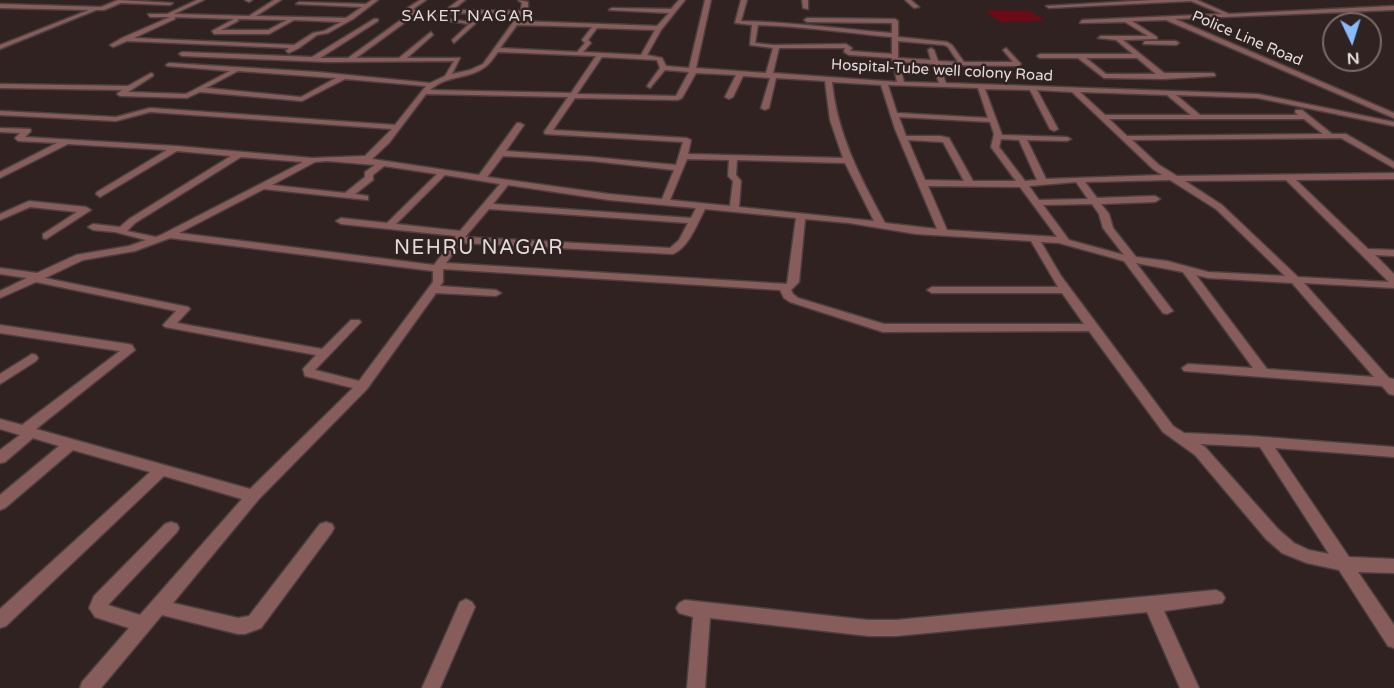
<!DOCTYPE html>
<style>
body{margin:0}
#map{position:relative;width:1394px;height:688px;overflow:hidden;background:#2f2221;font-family:"Varela Round",sans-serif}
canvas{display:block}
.north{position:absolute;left:1322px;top:12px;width:60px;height:60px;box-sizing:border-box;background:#2f2221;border:2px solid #776c6b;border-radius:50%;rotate:176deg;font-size:16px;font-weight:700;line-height:24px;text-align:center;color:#e3dada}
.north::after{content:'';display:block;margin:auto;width:21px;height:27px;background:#87bbfb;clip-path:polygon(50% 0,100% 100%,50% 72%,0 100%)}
</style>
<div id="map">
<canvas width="1394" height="688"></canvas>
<div class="north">N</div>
</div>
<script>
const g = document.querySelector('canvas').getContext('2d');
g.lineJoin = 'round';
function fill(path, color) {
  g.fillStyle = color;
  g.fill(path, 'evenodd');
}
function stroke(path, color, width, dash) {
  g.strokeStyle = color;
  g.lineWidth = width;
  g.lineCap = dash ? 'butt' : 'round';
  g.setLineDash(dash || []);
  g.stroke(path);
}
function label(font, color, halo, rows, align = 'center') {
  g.font = font + ' "Varela Round",sans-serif';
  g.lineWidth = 5;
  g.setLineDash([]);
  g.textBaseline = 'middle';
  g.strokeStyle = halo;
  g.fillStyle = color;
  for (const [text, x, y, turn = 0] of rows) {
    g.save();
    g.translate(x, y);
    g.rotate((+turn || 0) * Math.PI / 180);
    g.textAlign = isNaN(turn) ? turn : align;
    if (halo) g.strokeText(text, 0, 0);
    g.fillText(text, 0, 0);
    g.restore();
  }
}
const water = new Path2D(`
 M991,10L1030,11L1045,21L1000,22L986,12Z`);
const street = new Path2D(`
 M118,0L173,3L170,5L121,3L104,10H96L0,49V45L89,10L0,8V4L101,7Z
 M197,0H204L174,14L249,16L274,0H281L256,16L346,18L362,7L296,4L299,2L366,4L372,0H378L353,19L328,33L317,35L299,48L289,53L286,51L289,48L127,41L113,47L110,45L122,38L170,17H150L148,14H167ZM175,17L234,19L212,31L214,34H269L294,20L341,22L324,31L313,33L294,45L134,38L175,19ZM238,19L287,20L268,30H221L238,21Z
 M245,0H252L249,2Z
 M420,0H426L413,9L418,11V13L356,58H399L431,32L433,35L407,58H460L452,74L470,70L483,64L519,14L449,13L442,18L476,23L454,43L452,40L469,24L434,19L459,0H465L453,10L521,11L522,3L518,0L528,2V10L519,21L657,26L669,13L609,10L612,8L671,9L679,0H685L661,30L647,55L662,58L666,66L689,68L705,0H711L696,68L766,73L773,48L750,45L752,25L735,23L741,0H747L741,21C792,22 842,29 892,33V23L807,22L804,20L807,18L895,19L898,21V37L947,42L952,45L964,62H1013L1003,50L1006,48L1021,64L1018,66L939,65L946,83L1258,94L1394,122V126L1258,98L1176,95L1200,115H1298L1295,112L1296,110H1302L1332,134H1346L1394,162V168L1341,138L1132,140L1159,165L1177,176L1394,173V179L1296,180L1368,249L1394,250V256L1375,255L1394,274V288L1304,283L1389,378L1394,379V395L1389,394L1382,386L1184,371L1182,368L1188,364L1253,368L1183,272L1136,263L1173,311L1167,314L1163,313L1124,261L1059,243L1041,242L1061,276L1173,426L1184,433L1251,436L1394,447V457L1275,448L1349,557L1394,559V573L1358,572L1394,625V648L1388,646L1339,570L1307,563L1282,553L1266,539L1195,455L1163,432L1089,331L883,332L790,302L784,298L780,290L443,269V282L440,286L496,290L501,293L496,296L436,293L367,389L258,500L173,603L238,618L249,616L320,524L326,522L332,524L334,528L332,532L261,628L245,634H238L162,615L101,688H80L82,682L129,628L95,617L89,608L94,596L165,524L171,522L177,524L179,528L177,532L108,605L140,615L242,499L164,476L6,626L0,628V609L150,472L73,450L5,508L0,510V495L59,446L33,438L5,462L0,463V450L20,435L0,429V419L22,425L120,351L0,333V325L128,344L132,345L135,350L36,429L250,489L353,388L305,376L303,369L316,355L165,327L163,325L176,311L36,282L0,298V291L27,278L0,274V268L37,273L76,255L129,246L146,240L115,232L93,230L88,227L93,224L120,227L129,219L231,156L177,151L100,197L96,194L97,192L167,150L68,144L0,178V172L57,143L18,141L15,138L20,133L0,132V128L30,129L31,131L25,137L176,146L312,158L365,156L392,129L150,112L116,121L0,115V111L116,117L150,108L395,125L426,86L345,79L302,101L200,92L187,98L120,96L117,94L122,90L0,88V84L128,86L151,73L153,74V76L128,92L186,94L230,71L167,66L166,65L169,63L317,72L430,83L445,76L454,61L328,62L182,56L179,54L182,52L312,57L374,19H378V21L320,58H348L412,12L406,9ZM517,25L592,27L582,40L585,43L577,52L500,48ZM758,25C802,26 847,33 892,37V54L850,51L852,48L846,44L773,45L755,43ZM597,28L655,30L641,55L583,52L591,43L588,40ZM898,41L944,45L948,47L958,62L938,61L934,50L931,48L928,50L931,60L898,58ZM779,48H845L844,52L849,55L892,58L897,82L773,73ZM498,52L596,56L571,93L430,90C448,74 468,80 485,67C490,64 494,57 498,52ZM602,57L657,60L660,68L647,86L650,88L665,70L689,72L676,96L577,94ZM899,62L933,64L939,83L904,82ZM238,71L336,78L301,97L206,88ZM696,73L736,75L725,97L729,99L733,97L743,76L770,78L761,108L765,110L769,108L776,78L825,81L830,120L843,158L688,154L691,140L687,138L553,130L575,98L678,100L682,98ZM832,82L881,85L895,129L937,229L885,223C860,177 837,134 832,82ZM888,85L978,88L988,118L897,113ZM985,89L1030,90L1050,129L1054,131L1058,129L1037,90L1072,92L1153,169L1162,175L1046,179L1027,140L1067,141L1071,139L1067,137L1002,135ZM1080,92L1167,95L1191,115H1105ZM426,94L568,97L544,132L545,134L683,142L676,165L592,157L506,151L524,125L520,123H517L479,175L372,159L389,143ZM899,117L990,122L994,134L991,147L1016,181H973L949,138L940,136H906ZM1109,119H1304L1323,134L1127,136ZM1001,139L1019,140L1037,180L1025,181L999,147ZM908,140L943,142L964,181L925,180ZM503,156L592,161L674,170L662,199L609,194L487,177ZM241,157L303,162L161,235L156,237L127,231L135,223ZM687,159L729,160L728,176L733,181L730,206L670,200ZM737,160L845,163L874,221L739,207L741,181L736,175ZM327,161L375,165L365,172V177L345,193L272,185L315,162ZM384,166L437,174L387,223L341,218L336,221L341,224L456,236L434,265L179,233L264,189L368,200V196L355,194L373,180V175ZM445,175L500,184L460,231L396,224ZM1170,180L1216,209L1285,276L1208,272L1167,261L1136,257L1113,228L1109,214L1101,204L1155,202L1160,199L1155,196L1097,198L1085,182ZM1286,180L1389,282L1298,277L1222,205L1185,181ZM1076,182L1088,199L1039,200L1029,186ZM508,185L609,200L696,208L691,218L493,204ZM928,186L1020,187L1057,237L947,230ZM1092,204L1099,214L1103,228L1124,255L1069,240L1043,205ZM489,209L688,223L679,240L670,248L465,237ZM705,209L796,218L787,284L446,263L461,243L673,254C689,247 697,224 705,209ZM805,219L849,223L916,234L1031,241L1058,287H932L927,290L932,293H1062L1084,324H884L798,298L793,294L791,290L799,282ZM170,238L433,271V282L359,381L315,370L359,324L361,322L359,320H351L322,349L177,323L190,309L188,307L45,278L83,260L135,251ZM1196,275L1208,278L1292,283L1374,377L1267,369ZM1200,444L1260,447L1329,554L1309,550L1294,543L1278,529L1205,447Z
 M802,0H808V9L803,8Z
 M905,0H911L919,7L914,8Z
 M1153,0H1197L1229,14L1394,6V10L1175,19L1394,113V118L1166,20L1132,21L1157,37V39L1123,40L1164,73H1213L1215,74V76L1164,79L1104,78L1078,58H1040L1037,56L1040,54H1133L1116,40L1098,38L1101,36H1148L1125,22L1080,23L1082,20L1222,14L1191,1L1049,8L1046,6ZM1086,58H1137L1156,74H1106Z
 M1145,41H1176L1179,43L1176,45L1143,44Z
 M29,201L86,207L91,210L46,239L43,238V234L77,212L30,207L0,220V214Z
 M32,354L36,355L38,358L36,361L0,384V374Z
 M1216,590L1222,593L1225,598L1222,603L1164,611L1199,688H1180L1147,612L896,636H868L710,618L705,688H687L693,617L679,613L676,608L679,603L685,600L868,620H896Z
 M466,599L472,602L475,607L440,688H422L460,602Z`);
const farStreetnames = [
 ["Police Line Road",1247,39,23],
 ["Hospital-Tube well colony Road",942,71,3]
];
const farNeighbourhoodnames = [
 ["SAKET NAGAR",468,17]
];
const neighbourhoodNames = [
 ["NEHRU NAGAR",479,249]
];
fill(water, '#6a0b16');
stroke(street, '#4c3f3f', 3);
fill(street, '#875d5b');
label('15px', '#e3dada', '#2f2221', farStreetnames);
g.letterSpacing = '1.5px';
label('16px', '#e3dada', '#2f2221', farNeighbourhoodnames);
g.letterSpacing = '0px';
g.letterSpacing = '1.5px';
label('20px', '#e3dada', '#2f2221', neighbourhoodNames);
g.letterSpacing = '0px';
</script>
